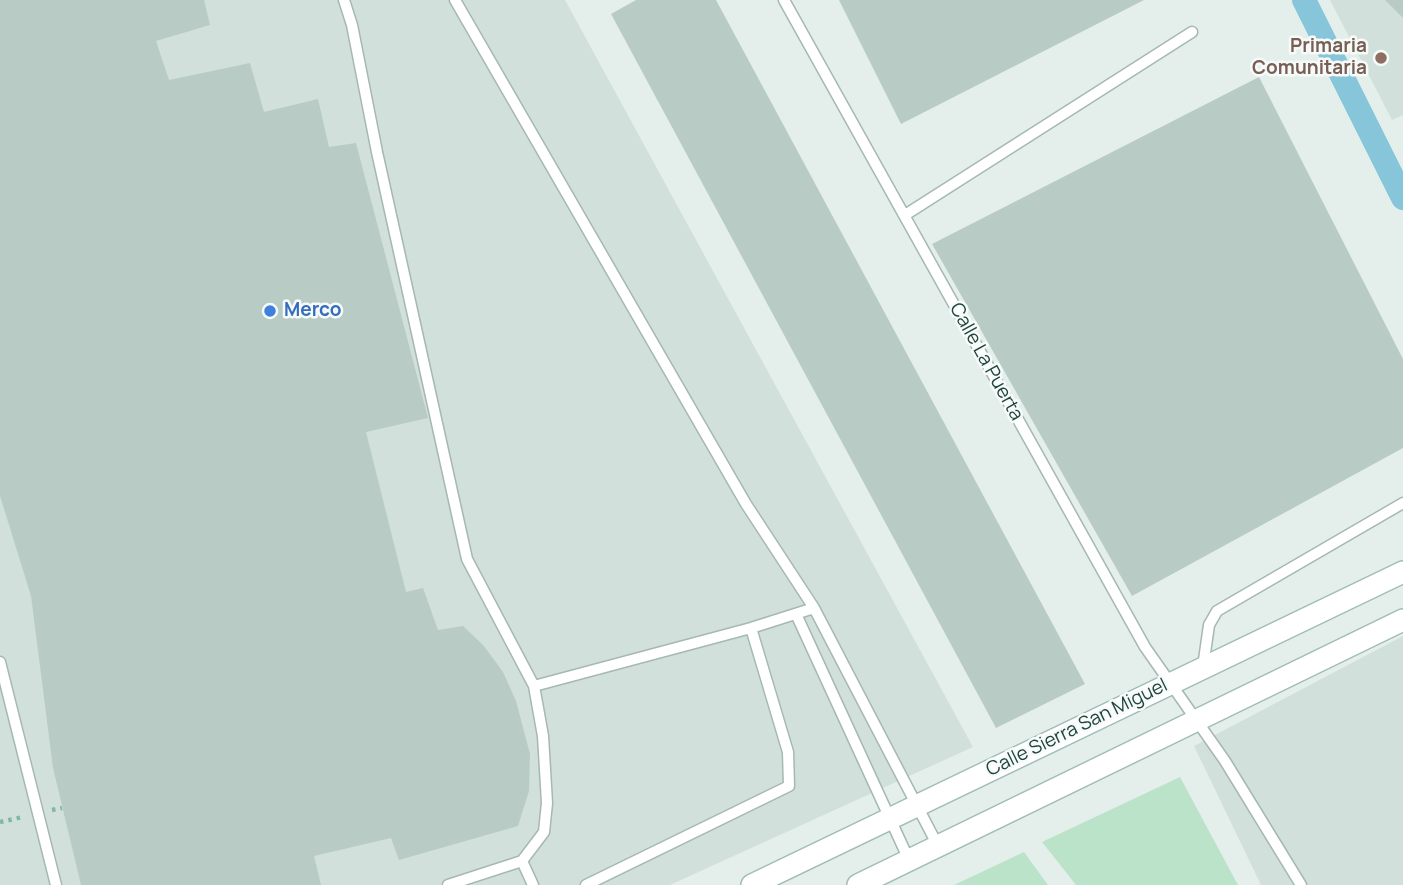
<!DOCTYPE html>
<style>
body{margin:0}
canvas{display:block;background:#e4efec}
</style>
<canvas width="1403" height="885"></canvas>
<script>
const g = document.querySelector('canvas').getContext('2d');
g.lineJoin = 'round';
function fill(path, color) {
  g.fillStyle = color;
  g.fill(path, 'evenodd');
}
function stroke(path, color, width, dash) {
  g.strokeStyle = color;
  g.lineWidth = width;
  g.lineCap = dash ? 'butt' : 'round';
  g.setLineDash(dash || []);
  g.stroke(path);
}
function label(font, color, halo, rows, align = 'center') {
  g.font = font + ' Manrope,sans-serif';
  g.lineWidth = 5;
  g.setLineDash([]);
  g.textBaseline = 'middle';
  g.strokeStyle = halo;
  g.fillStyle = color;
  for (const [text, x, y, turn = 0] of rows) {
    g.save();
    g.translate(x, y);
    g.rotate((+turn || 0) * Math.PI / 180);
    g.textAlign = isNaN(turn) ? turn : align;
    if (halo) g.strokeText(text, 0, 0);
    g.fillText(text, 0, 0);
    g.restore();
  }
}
const built = new Path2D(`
 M0,0H565L973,747L670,885H0Z
 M1330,0H1403V115L1392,120Z
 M1403,636V885H1261L1194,746Z`);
const green = new Path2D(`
 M1180,777L1238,885H1076L1042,842Z
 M1024,852L1048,885H954Z`);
const canal = new Path2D(`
 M1304,0L1403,198`);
const building = new Path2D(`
 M0,0H204L210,25L156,41L169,80L250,63L264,112L318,99L329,147L356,143L428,418L366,432L406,592L423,588L438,630L463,626L484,646L503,672L516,701L530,754L529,791L518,826L399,860L391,838L314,856L321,885H81L53,768L31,596L0,496Z
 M636,0H716L1085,684L996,728L611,14Z
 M839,0H1144L901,124Z
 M1385,0H1403V18Z
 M1259,77L1403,359V448L1132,596L932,244Z`);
const path = new Path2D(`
 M52,810L62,808
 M0,822L23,817`);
const lane = new Path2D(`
 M344,0L352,25L377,152L467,559L534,686L543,736L547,803L544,832L522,861L448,885
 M455,0L746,504L814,608L938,846
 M784,0L1145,647L1225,761L1301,885
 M905,215L1192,32
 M796,614L909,860
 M0,662L56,885
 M1203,667L1209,625L1217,611L1403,503
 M534,686L751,628L814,608
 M522,861L533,885
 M586,885L789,786L788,752L751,628`);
const secondary = new Path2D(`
 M752,885L1403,572
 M858,885L1403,620`);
const markers = [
 [1381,58,7,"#8d6e63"],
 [270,311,7,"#3f7fe0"]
];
const educationNames = [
 ["Primaria",1367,47],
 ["Comunitaria",1367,69]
];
const shopNames = [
 ["Merco",284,311]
];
const streetNames = [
 ["Calle La Puerta",986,362,61],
 ["Calle Sierra San Miguel",1077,728,-26]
];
fill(built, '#d2e0db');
fill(green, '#bbe3ca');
stroke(canal, '#87c5da', 24);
fill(building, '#b9cbc5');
stroke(lane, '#a6b8b4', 13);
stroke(secondary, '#a1bcb6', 24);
stroke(path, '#81b7ab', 4.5, [3.5, 5]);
stroke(lane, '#fff', 10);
stroke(secondary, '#fff', 21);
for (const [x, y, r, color] of markers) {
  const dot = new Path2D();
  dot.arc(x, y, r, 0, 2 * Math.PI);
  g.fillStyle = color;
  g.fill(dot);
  stroke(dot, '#f6fbf9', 2.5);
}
label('bold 19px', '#785e54', '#f6fbf9', educationNames, 'right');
label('bold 19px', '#366cbe', '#f6fbf9', shopNames, 'left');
label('19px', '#21443e', '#f6fbf9', streetNames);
</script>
